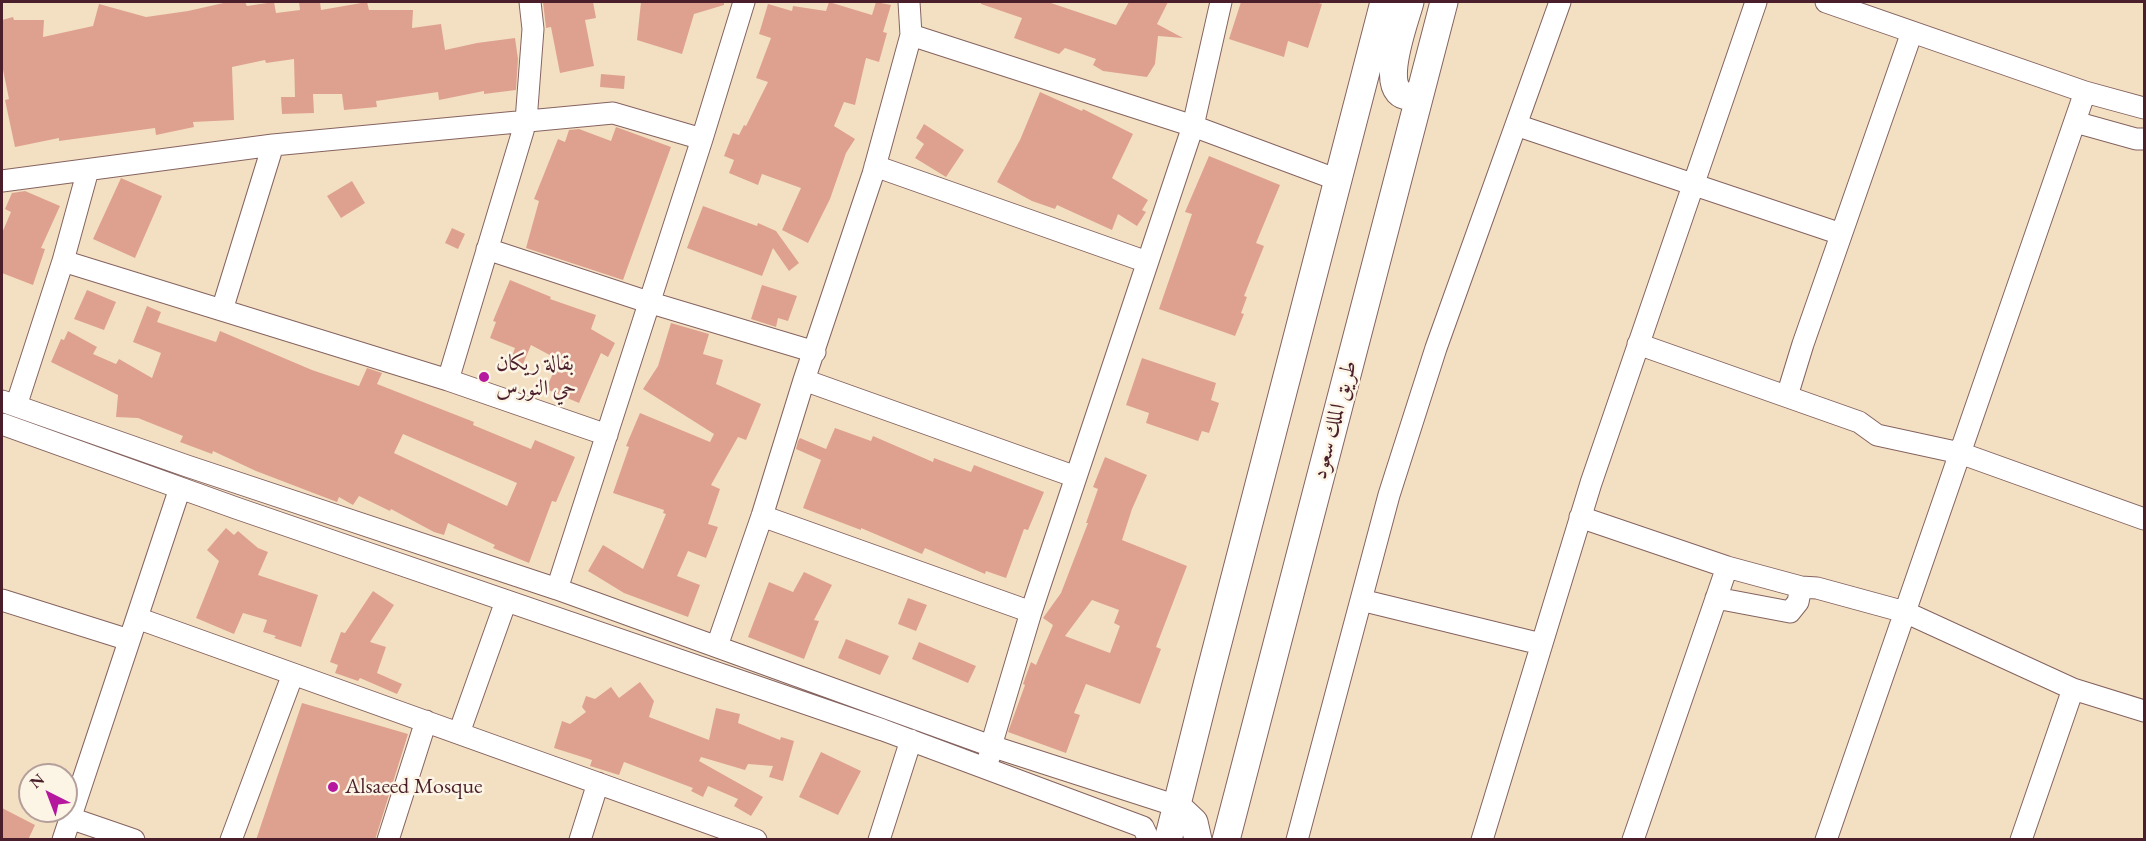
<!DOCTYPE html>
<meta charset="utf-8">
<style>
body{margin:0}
#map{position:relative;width:2146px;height:841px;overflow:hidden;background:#f3e0c2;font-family:"EB Garamond",serif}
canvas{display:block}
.frame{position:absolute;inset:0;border:3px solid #4a1f2b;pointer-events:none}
.north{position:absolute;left:18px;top:763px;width:60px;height:60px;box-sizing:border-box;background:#fcf5e5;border:2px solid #b59f9b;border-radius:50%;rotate:318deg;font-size:16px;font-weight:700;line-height:24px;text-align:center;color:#4a1f2b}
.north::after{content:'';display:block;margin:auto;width:21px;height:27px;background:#b5179e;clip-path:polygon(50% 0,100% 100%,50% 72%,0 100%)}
</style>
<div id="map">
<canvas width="2146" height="841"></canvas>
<div class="frame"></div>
<div class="north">N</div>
</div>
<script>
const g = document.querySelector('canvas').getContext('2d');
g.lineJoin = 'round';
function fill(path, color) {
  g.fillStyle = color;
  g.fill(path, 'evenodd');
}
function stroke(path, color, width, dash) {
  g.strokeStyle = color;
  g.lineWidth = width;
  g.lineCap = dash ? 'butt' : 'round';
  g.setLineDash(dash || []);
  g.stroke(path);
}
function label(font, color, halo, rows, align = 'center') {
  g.font = font + ' "EB Garamond",Amiri,serif';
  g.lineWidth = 5;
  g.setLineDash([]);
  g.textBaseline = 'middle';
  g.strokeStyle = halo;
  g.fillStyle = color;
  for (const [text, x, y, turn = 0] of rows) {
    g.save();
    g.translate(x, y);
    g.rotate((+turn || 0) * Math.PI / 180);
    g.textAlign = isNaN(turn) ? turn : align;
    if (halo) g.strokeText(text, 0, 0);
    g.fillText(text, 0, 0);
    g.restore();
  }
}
const building = new Path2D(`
 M228,2H245L247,6L274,2L276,13L300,10L299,2H320L321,10L367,2L369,10H413L412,28L441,24L445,50L477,43L515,38L518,59L516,90L484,94V91L439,100L438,92L376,101L377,107L344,110L342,94H313L314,113L282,114L281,97H295L294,59L266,63L265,60L232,67L234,120L193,122L194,127L156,135L155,128L59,141V138L15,147L5,100L9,99L2,65V20L13,17L14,20H44L43,37L93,26L99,4L146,17L188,11Z
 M543,2H593L596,18L585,20L594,66L560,73L551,27L546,28Z
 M641,2H724V5L694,14L682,54L637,40Z
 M829,2L872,15L876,2L891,5L883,32L887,33L879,62L866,58L855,105L844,102L834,126L855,139L846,153L830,199L808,243L782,230L801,188L762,174L758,185L729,173L734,160L724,156L733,133L739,135L744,125L746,126L768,82L756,78L771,38L759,34L768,4L792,11L793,6L826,11Z
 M981,2H1048L1116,25L1129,2H1168L1157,24L1183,38L1158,36L1155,64L1147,77L1103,71L1093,65L1096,59L1065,48L1059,54L1014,38L1022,18L981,4Z
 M1241,2H1315L1322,4L1308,48L1288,41L1284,57L1229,39Z
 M601,74L625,76L624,89L600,87Z
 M1040,92L1082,111L1083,109L1133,134L1112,178L1148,200L1142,210L1146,212L1137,226L1118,214L1112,230L1057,205L1055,209L1032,201L997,182L1020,140Z
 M924,124L964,150L946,177L915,158L924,144L916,138Z
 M616,127L671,147L623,280L526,248L539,201L534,199L558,139L565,142L569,130L579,129L611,141Z
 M1209,156L1280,185L1256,243L1264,246L1244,296L1247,297L1241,313L1244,314L1235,336L1159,309L1192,214L1185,212Z
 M121,178L162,196L135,258L93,239Z
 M352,181L365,203L341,218L327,196Z
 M25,191L60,206L41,248L45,249L33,285L2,273V233L11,212L5,209L12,193Z
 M703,206L757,226L758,223L776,231L799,263L789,271L773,248L762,276L687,248Z
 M452,228L465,234L458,249L445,243Z
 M510,280L551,297L550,299L596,315L591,329L615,343L608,357L601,353L579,403L546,389L559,360L531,345L523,364L511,359L515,348L490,338L496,322L493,321Z
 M762,285L797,296L788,321L778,318L776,327L751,319Z
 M87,290L116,302L104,330L74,319Z
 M147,306L161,312L157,322L216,342L220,331L312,370L359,386L367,368L382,373L377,384L474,422L473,425L531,449L535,440L575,457L556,502L552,501L529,563L493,548L495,545L448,523L444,535L434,532L391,509L390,511L359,496L353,505L339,497L337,502L256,471L213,451L212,454L180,442L183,436L138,418L116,417L118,395L51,362L61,339L64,340L68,331L97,347L93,354L116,364L119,359L152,378L161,353L133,342ZM403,434L517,483L507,506L394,453Z
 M671,323L709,334L703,354L723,360L716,384L761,404L746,440L738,437L711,485L720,489L708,524L718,527L706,558L688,551L677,576L700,585L688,617L624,593L588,571L603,545L643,569L666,514L663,513L664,510L613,493L629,447L626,446L640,413L710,442L714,434L643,389L658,366Z
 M1142,358L1216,383L1211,400L1219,403L1209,433L1202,431L1198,441L1146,423L1149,413L1126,405Z
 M835,428L871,441L873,436L933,462L934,458L971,472L974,465L1044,492L1028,530L1024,529L1006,578L986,571L985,574L925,548L922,554L861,528V530L803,508L821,460L796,449L798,441L800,438L826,449Z
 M1105,457L1147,475L1132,509L1122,540L1187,566L1156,647L1161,649L1140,704L1086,684L1074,713L1080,715L1066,753L1008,732L1025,685L1023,684L1031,662L1036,665L1053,625L1043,618L1061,593L1088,523H1086L1098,489L1093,487ZM1092,600L1119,610L1114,623L1120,626L1110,653L1065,636Z
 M226,528L234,535L238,531L258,548L268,552L258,575L318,595L301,647L274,638L276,636L263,632L267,620L243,613L234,634L196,618L219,561L207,550Z
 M804,572L832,585L814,620L819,621L804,659L748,637L769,582L793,592Z
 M373,591L394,605L370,642L386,647L377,673L402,684L397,694L360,678L358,681L335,673L338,665L330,662L341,632L345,633Z
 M908,598L927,605L916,631L898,624Z
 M846,639L889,656L880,675L838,658Z
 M919,642L976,666L968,683L912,659Z
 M640,682L654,701L649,717L709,740L716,708L740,714L738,723L780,740L781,737L794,741L783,781L769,777L773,766L748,764L745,770L701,757L699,761L763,797L751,816L734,806L738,799L708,786L703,797L691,791L693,788L624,762L619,775L590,766L592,760L554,748L562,721L570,724L586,712L582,707L586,696L595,699L611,687L619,698Z
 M302,703L408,734L375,840H256Z
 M821,752L861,771L838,815L799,797Z
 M2,808L35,825L28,840H2Z`);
const minor = new Path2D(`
 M1826,2L2085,92L2144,108
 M911,35L1193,126L1338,180
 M2075,122L2136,139H2144
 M1516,125L1841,234
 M875,166L1147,262
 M2,181L273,145
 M487,249L648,302L815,352
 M63,261L88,170
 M222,310L273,145L613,113L702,139
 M1638,344L1859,422L1877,435L1960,453L2144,519
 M448,380L526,121L533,29L530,2
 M804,380L1076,477
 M1787,396L1803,344L1912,32
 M2,401L187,466L557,589L991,746L1177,806
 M16,406L63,261L448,380L607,435
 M2,424L236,508L883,730L1143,827L1149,840
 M762,516L1031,612
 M1580,517L1727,567L1801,587L1817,588L1905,612L2073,689L2144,711
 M557,589L702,139L744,2
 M1716,598L1790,612L1798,602L1801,587
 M2,600L129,640
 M1361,600L1541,644
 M137,618L756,840
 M717,646L762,516L804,380L873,174L911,35L909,2
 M459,733L506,601
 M989,758L991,746L1031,612L1193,126L1221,2
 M70,818L134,840
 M63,840L180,488
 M231,840L293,674
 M388,840L426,721
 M580,840L598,783
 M879,840L911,740
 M1297,840L1389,495L1436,348L1560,2
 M1482,840L1591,483L1756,2
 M1633,840L1727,567
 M1826,840L2085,92
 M2021,840L2073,689`);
const major = new Path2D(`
 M1410,2C1405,22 1370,110 1420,94
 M1177,806L1194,822L1198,840
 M1168,840L1208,681L1384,2
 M1226,840L1444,2`);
const markers = [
 [484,377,6,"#b5179e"],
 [333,787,6,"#b5179e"]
];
const poiNames = [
 ["بقالة ريكان",496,364],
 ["حي النورس",496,389],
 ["Alsaeed Mosque",345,787]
];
const streetNames = [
 ["طريق الملك سعود",1335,420,-75]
];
fill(building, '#dea190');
stroke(minor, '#856360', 23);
stroke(major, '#856360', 29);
stroke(minor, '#fff', 21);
stroke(major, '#fff', 27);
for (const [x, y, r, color] of markers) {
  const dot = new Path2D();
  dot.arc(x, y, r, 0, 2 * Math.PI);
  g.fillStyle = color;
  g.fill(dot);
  stroke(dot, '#fcf5e5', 2);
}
label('22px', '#4a1f2b', '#fcf5e5', poiNames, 'left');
label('22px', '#4a1f2b', '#fcf5e5', streetNames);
</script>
